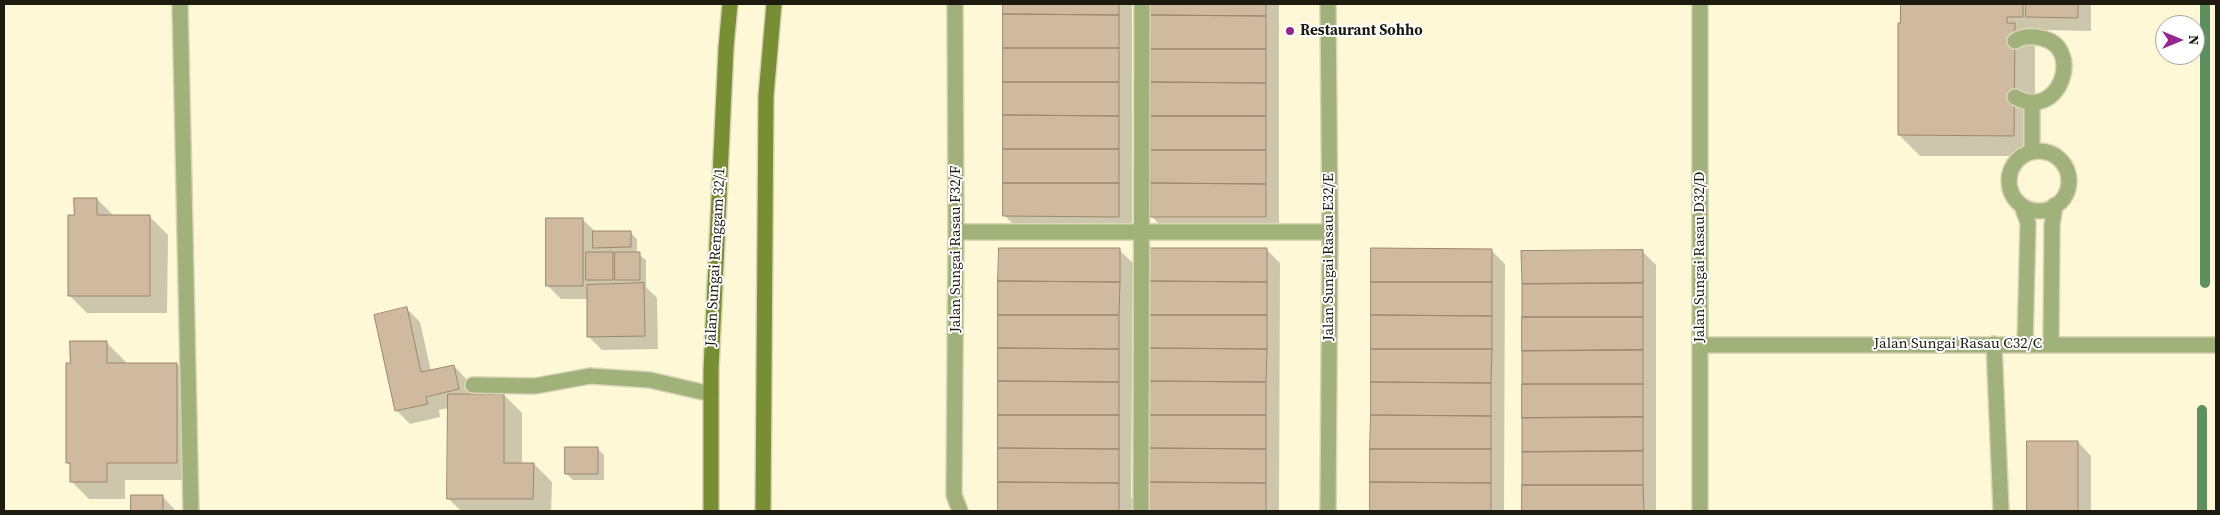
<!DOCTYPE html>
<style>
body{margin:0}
#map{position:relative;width:2220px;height:515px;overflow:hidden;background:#fff8d7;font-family:"Source Serif 4",serif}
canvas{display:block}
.frame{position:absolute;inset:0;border:5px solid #1d1b0f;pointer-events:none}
.north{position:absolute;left:2155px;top:15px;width:50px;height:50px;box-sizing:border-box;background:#fff;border:1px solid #a5a49f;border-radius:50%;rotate:90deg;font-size:14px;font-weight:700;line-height:20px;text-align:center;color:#1d1b0f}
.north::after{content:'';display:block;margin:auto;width:18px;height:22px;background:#92288c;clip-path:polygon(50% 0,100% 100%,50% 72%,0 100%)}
</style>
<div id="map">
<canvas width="2220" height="515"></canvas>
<div class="frame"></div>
<div class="north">N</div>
</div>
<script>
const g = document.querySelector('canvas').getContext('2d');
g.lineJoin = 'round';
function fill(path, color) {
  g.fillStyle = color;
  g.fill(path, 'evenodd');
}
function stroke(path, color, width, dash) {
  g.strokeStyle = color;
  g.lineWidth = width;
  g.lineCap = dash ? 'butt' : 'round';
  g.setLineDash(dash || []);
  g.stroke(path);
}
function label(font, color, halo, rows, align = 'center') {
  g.font = font + ' "Source Serif 4",serif';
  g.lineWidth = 4;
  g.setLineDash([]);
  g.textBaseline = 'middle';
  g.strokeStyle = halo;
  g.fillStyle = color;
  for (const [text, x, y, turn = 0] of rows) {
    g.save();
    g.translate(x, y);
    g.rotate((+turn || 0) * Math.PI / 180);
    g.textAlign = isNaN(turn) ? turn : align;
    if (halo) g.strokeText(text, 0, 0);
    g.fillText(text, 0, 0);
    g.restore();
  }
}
const shadow = new Path2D(`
 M1005,4H1132V230L1018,229L1005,216Z
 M1152,4H1279V230H1165L1152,217Z
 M1902,4H2091V31L2043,30V37H2027L2035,45V156H1920L1899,135Z
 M97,199L115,217H150L168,235L167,313H87L69,295L75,217Z
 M582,219L596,232H630L637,239V253L646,260V287L657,298L658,349L602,350L588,336V299H561L547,285Z
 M1119,250L1133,263L1131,498L1136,502V511H999V483Z
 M1267,250L1280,263L1279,511H1147Z
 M1372,250H1491L1505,264L1504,511H1371Z
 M1642,251L1656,265V511H1524L1523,252Z
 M407,309L420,322L431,371L454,366L467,380L470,395H504L522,413V464H534L552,482L551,511H461L448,498L449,408L439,410L440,417L410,424L396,410Z
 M107,343L125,361V364H177L195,382V480H125V499H89L71,481V466L67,462L71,364Z
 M2028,442H2078L2091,456V511H2028Z
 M597,448L604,455V480H573L566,473Z
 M132,496H162L176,511H132Z`);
const stream = new Path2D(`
 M2205,4V283
 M2202,511V410`);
const building = new Path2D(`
 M1003,4H1119V15L1003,14Z
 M1151,4H1266V16L1151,15Z
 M1901,4H2023V17H2007V23H2015L2014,136L1898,135V23H1900Z
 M2026,4H2078V18L2026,17Z
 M1003,14L1119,15V48H1003Z
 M1151,15L1266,16V49H1151Z
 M1003,48H1119V82H1003Z
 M1151,49H1266V83L1151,82Z
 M1003,82H1119V116L1003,115Z
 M1151,82L1266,83V116H1151Z
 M1003,115L1119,116V149H1003Z
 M1151,116H1266V150H1151Z
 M1003,149H1119V183H1003Z
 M1151,150H1266V184L1151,183Z
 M1003,183H1119V217L1003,216Z
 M1151,183L1266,184V217H1151Z
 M74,198H97V215H150V296H68V215H74Z
 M546,218H583V286H546Z
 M593,231H631V247L593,248Z
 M999,248H1120V282L998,281Z
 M1146,248H1267V282L1146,281Z
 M1371,248L1492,249V282H1371Z
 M1643,250V283L1522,284L1521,251Z
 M586,252H613V280H586Z
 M615,252H640V280H615Z
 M998,281L1120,282L1119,315H998Z
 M1146,281L1267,282V315H1146Z
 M1371,282H1492V316L1371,315Z
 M644,283L645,336L587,337V285Z
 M1643,283V317H1522V284Z
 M407,307L421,372L454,365L459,389L426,397L428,404L395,411L374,315Z
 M998,315H1119V349L998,348Z
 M1146,315H1267V349L1146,348Z
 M1371,315L1492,316V349H1371Z
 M1522,317H1643V350L1522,351Z
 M70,341H107V363H177V463H107V482H70V463H66V363H70Z
 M998,348L1119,349V382L998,381Z
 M1146,348L1267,349L1266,382L1146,381Z
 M1371,349H1492L1491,383L1371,382Z
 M1643,350V384H1522V351Z
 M998,381L1119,382V415H998Z
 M1146,381L1266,382V415H1146Z
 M1371,382L1491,383V416L1371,415Z
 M1522,384H1643V417L1522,418Z
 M448,394H504V463H534L533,499H447Z
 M998,415H1119V449L998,448Z
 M1146,415H1266V449L1145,448Z
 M1371,415L1491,416V449H1370Z
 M1643,417V451L1522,452V418Z
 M2027,441H2078V511H2027Z
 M565,447H598V474H565Z
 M998,448L1119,449V483L998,482Z
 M1145,448L1266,449V483L1145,482Z
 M1370,449H1491V483L1370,482Z
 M1643,451V485H1522V452Z
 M998,482L1119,483V511H998Z
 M1145,482L1266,483V511H1145Z
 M1370,482L1491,483V511H1370Z
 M1522,485H1643L1644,511H1522Z
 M131,495H163V511H131Z`);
const service = new Path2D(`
 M2015,41C2023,36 2032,36 2041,38C2085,46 2060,123 2015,97
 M2032,102V151
 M2009 181a30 30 0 1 1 60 0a30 30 0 1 1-60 0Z
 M2022,206L2028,223L2025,344
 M956,232H1330
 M1994,344L2001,510
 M2051,344L2052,225L2055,205
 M473,385L535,386L590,376L650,380L711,394
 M1141,511L1142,4`);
const minor = new Path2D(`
 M180,4L191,511
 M955,4L956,232L954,495L960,511
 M1700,345H2216
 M1328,511L1330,232L1328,4
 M1700,511V4`);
const secondary = new Path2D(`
 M711,511V370L726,48L730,4
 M763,511L766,96L774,4`);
const markers = [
 [1290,31,5,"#92288c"]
];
const poiNames = [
 ["Restaurant Sohho",1300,31]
];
const streetNames = [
 ["Jalan Sungai Rasau F32/F",956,249,-90],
 ["Jalan Sungai Renggam 32/1",716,257,-87],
 ["Jalan Sungai Rasau E32/E",1329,257,-90],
 ["Jalan Sungai Rasau D32/D",1700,257,-90],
 ["Jalan Sungai Rasau C32/C",1958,344]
];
fill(shadow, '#0003');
stroke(stream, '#5f8f60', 10);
fill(building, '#cfb99f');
stroke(building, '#9c876f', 1);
stroke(service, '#dbd5b7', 18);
stroke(minor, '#dbd5b7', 18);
stroke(secondary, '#dbd5b7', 18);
stroke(service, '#a1b17a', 15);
stroke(minor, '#a1b17a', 15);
stroke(secondary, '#788e35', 15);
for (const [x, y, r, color] of markers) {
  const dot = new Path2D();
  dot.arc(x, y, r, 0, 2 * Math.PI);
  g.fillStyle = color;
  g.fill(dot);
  stroke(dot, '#fff', 2);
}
label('bold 15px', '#1d1b0f', '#fff', poiNames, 'left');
label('15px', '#1d1b0f', '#fff', streetNames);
</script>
